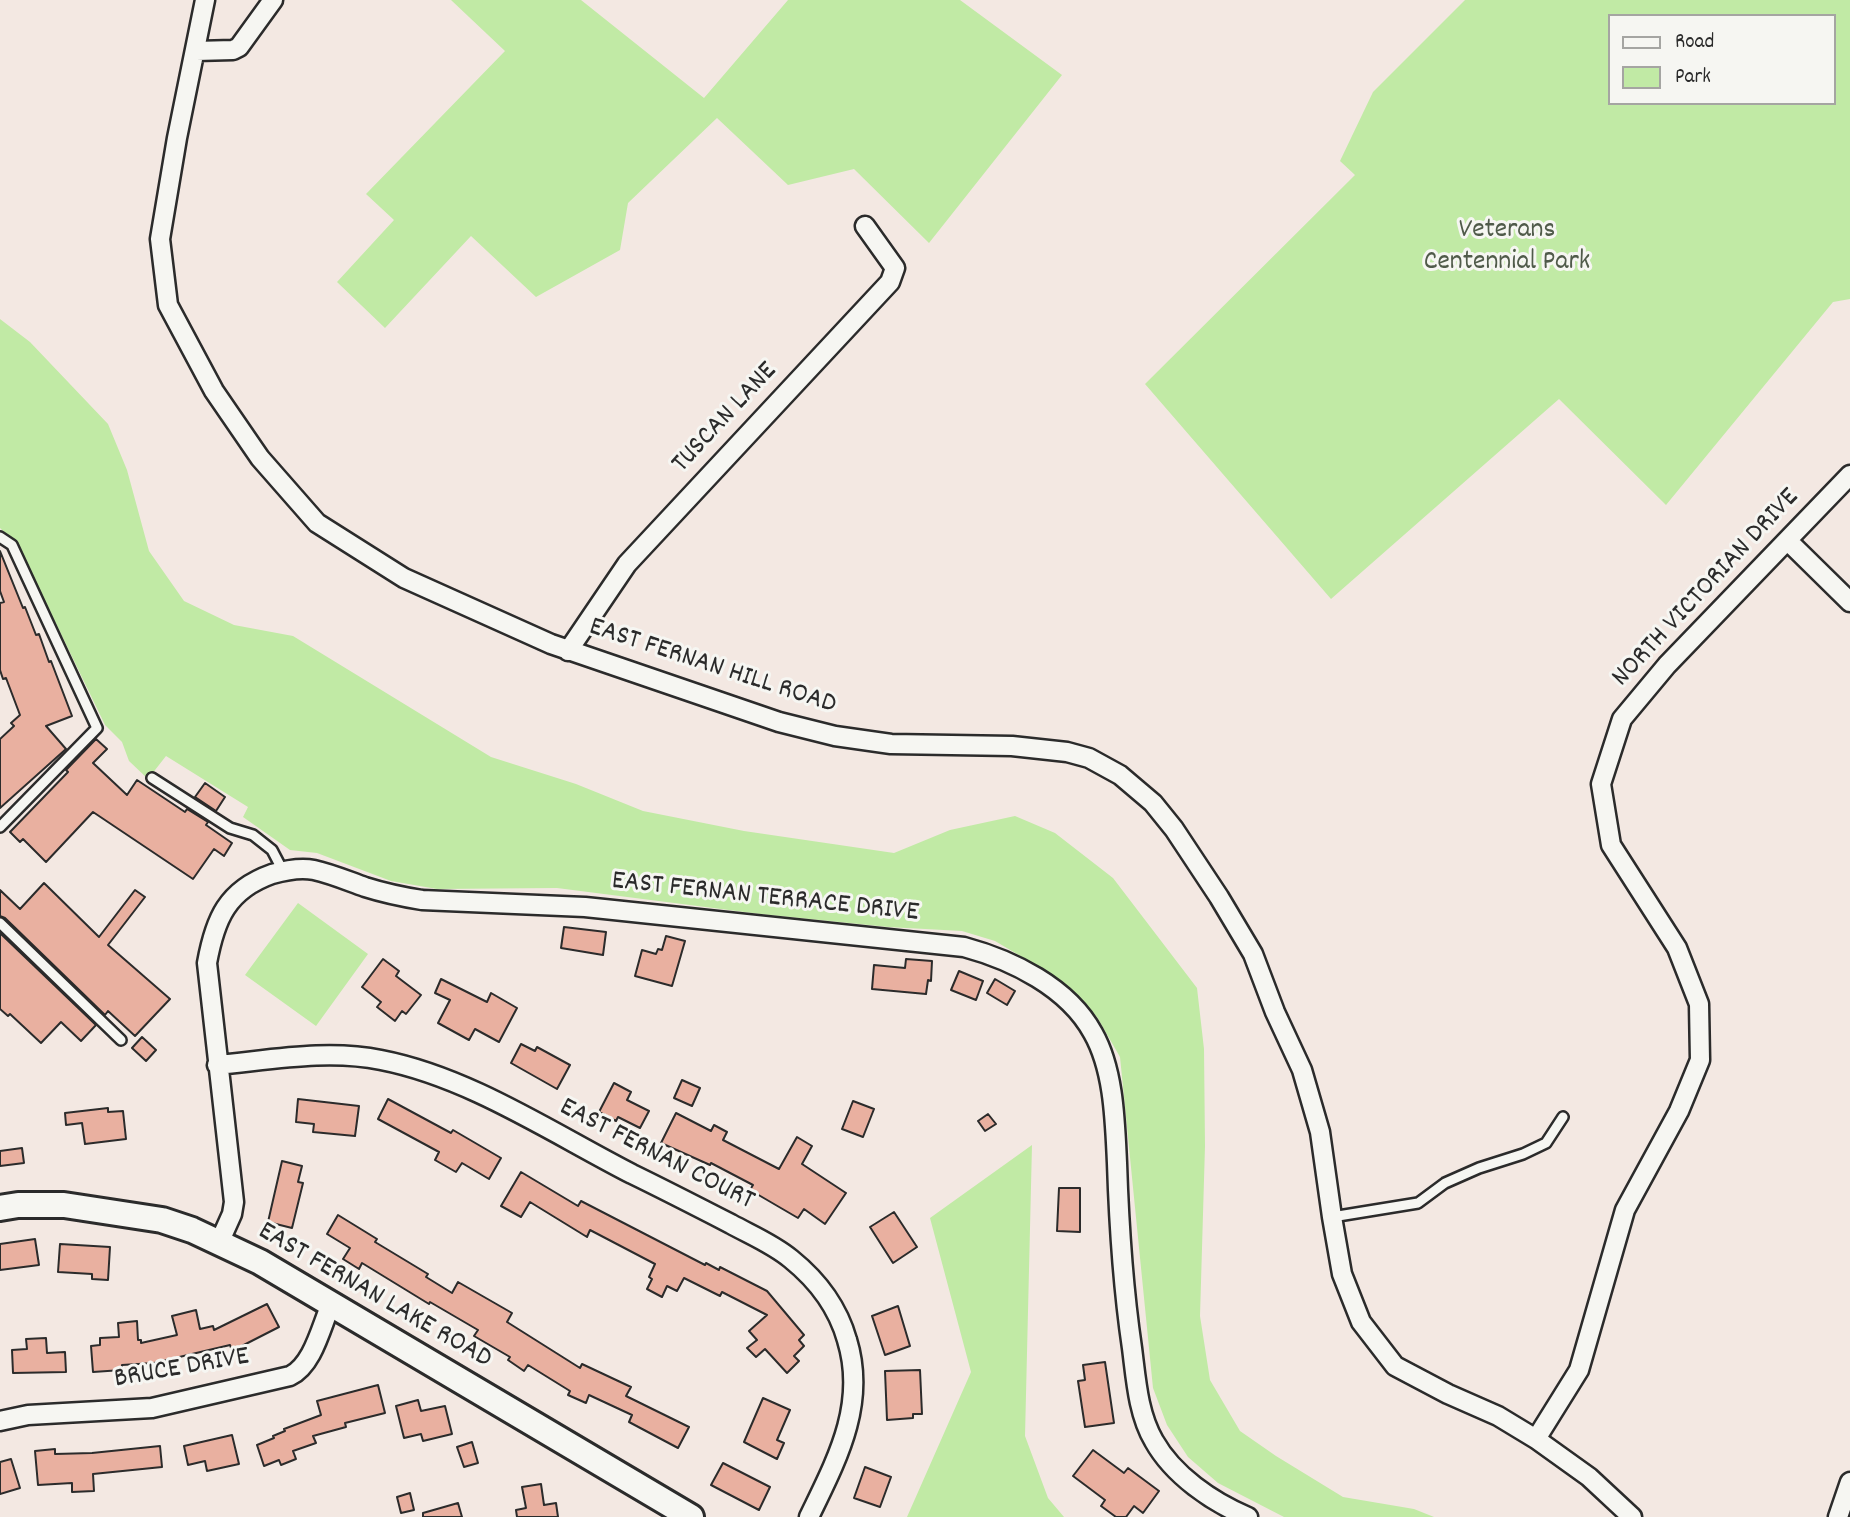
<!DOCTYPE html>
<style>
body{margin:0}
#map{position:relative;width:1850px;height:1517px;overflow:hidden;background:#f3e8e2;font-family:Dekko,sans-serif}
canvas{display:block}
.legend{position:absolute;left:1608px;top:14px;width:228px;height:91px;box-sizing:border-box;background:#f6f6f2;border:2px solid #a5a5a2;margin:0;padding:9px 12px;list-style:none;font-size:21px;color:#2b2b2b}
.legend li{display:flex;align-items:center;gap:14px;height:35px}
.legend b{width:35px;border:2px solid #a5a5a2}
</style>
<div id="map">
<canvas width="1850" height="1517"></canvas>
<ul class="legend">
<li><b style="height:9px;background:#f6f6f2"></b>Road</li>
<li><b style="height:19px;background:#c1eaa5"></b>Park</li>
</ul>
</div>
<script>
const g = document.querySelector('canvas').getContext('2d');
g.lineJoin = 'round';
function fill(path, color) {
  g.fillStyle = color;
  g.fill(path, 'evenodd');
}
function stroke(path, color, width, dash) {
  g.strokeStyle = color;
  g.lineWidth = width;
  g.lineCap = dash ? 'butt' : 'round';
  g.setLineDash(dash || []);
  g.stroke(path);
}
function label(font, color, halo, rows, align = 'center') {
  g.font = font + ' Dekko,sans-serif';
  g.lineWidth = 6;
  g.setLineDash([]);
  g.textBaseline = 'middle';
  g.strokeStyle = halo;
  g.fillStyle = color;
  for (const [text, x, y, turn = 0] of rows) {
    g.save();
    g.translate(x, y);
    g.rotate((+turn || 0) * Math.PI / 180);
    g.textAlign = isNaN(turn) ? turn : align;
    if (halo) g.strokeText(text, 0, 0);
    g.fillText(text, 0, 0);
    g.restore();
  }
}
const green = new Path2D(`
 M451,0H581L704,98L788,0H960L1062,75L929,243L854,169L788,185L717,118L628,203L620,250L536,297L471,236L385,328L337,282L394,220L366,194L505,51Z
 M1465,0H1850V299L1833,302L1666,505L1559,399L1331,599L1145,384L1355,175L1340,161L1373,92ZM1610,16H1834V103H1610Z
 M0,319L30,342L108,424L127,470L149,551L184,601L234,625L293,636L491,757L576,784L643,811L744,831L894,853L950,830L1015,816L1055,833L1113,878L1197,988L1204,1049L1205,1146L1200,1316L1210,1380L1240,1431L1276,1456L1343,1497L1414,1509L1434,1517H1284L1218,1483L1188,1457L1167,1425L1153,1388L1120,1057L1097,1017L1074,992L1039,967L995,941L962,931L888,927L760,914L557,888L437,889L391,881L317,853L290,850L243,817L248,807L166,756L148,779L129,761L122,742L105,725L19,547L0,528Z
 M298,903L368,954L316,1026L245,975Z
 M1032,1145L1025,1436L1048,1498L1064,1517H907L971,1372L930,1218Z`);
const building = new Path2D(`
 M0,551L23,608L25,607L36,635L39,634L49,662L51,661L72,716L46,726L66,749L0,808V739L14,726L11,723L20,715L6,678L3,679L0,670V603L4,602L0,591Z
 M96,739L107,749L93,763L127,795L137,780L185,812L187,809L208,822L206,825L232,843L224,856L214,849L193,879L93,812L46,862L23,839L20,842L10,832L68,772L66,770Z
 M205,783L225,797L216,811L195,797Z
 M44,883L99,937L135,890L145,897L108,945L170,999L135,1036L108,1011L105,1015L5,918L0,916V890L20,909Z
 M564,927L606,932L603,955L561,948Z
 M0,933L96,1025L81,1041L61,1022L41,1043L10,1014L8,1016L0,1009Z
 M666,936L685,941L672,986L635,976L642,950L656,954L658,949L662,950Z
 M383,959L399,971L396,976L421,995L406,1014L402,1011L395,1021L377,1007L381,1002L362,987Z
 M906,959L932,961L931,981L928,980L926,994L872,989L874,965L905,968Z
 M959,971L983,981L976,1000L951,990Z
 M441,979L487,1002L491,993L517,1008L499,1042L475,1029L469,1040L438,1023L450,1000L435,993Z
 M995,979L1015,991L1007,1005L987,993Z
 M142,1037L156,1050L146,1061L132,1048Z
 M521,1044L535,1051L537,1047L570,1065L557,1089L511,1063Z
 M682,1080L700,1088L692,1106L674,1098Z
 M614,1083L631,1092L627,1100L649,1111L640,1128L618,1117L616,1121L599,1112Z
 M298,1099L359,1106L355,1136L313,1132L314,1124L296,1122Z
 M388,1099L451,1133L453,1130L501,1158L489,1179L462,1163L456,1172L435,1160L439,1152L378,1119Z
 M853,1101L874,1109L863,1137L842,1129Z
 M108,1108V1112L123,1111L126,1139L85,1144L82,1123L66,1125L65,1113Z
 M676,1113L711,1131L714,1125L727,1132L723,1140L779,1169L797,1137L812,1146L802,1164L846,1193L825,1224L804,1209L798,1218L750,1190L753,1185L711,1163L710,1165L661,1143Z
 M988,1114L996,1124L985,1131L978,1121Z
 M22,1148L24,1163L0,1166V1151Z
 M282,1161L302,1166L298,1182L303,1183L292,1228L268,1222Z
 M521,1172L578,1206L581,1201L705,1265L706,1263L719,1270L720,1267L767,1291L804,1335L799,1340L804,1346L794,1356L799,1361L787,1373L765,1349L756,1357L747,1348L757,1340L749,1331L767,1315L722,1292L720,1296L684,1278L677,1291L667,1286L662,1297L647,1289L652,1279L649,1277L655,1264L590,1230L587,1237L530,1202L521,1217L501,1206Z
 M1059,1188H1080V1232L1057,1231Z
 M894,1212L917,1247L893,1263L870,1227Z
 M338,1215L377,1239L375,1242L428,1274L426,1277L452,1293L458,1282L512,1313L507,1322L580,1368L582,1364L631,1387L626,1396L689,1427L678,1448L629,1422L632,1415L589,1395L586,1403L568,1395L570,1391L528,1365L524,1371L508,1360L510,1357L474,1336L478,1330L430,1302L429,1304L362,1263L359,1269L343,1259L350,1248L327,1234Z
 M35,1239L39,1265L0,1270V1244Z
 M60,1244L110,1247L108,1280L92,1279V1274L58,1272Z
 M267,1304L279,1327L232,1351L230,1345L154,1363L122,1365V1370L93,1372L91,1346L100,1345V1338L119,1337L118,1323L137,1321L138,1340H141V1343L177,1335L172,1316L196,1310L200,1329L213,1326L214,1330Z
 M898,1306L910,1346L885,1355L872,1316Z
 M46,1338L47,1353L65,1352L66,1372L13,1373L12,1350L27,1349L26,1339Z
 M1105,1362L1114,1423L1085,1427L1078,1381L1085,1380L1083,1365Z
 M920,1370L922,1414H913V1418L887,1420L885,1371Z
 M378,1385L385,1413L345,1423L346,1427L313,1436L316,1443L293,1451L296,1459L281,1465L279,1460L264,1466L257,1445L274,1438L273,1436L285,1431L284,1429L321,1415L317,1401Z
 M763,1398L790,1410L777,1440L784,1443L777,1459L744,1442Z
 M418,1400L421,1411L445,1406L452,1434L423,1441L421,1434L404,1438L396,1406Z
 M232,1435L239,1464L207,1471L205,1461L188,1465L184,1446Z
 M472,1442L478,1463L464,1467L457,1447Z
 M160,1446L162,1467L93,1474L94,1491L72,1492V1483L38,1485L35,1451L55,1449V1454L92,1453Z
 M1093,1450L1124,1473L1128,1468L1159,1491L1143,1513L1134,1506L1126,1517H1116L1101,1506L1105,1500L1073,1476Z
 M11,1459L20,1488L0,1494V1462Z
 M723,1463L770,1487L759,1510L711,1485Z
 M865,1467L891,1477L880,1507L854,1498Z
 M541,1484L544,1505L556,1503L558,1517H517L516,1510L526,1508L522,1487Z
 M410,1493L414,1510L401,1513L397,1497Z
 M458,1503L462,1517H423V1513Z`);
const lane = new Path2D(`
 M0,537L12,545L97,728L0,827
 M152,778L230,828L253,835L272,850L283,871
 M0,923L121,1040
 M1332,1217L1418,1203L1445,1183L1479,1168L1523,1154L1546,1143L1563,1117`);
const street = new Path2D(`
 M205,0L177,138L160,239L168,305L214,391L260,458L317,523L404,578L551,644L779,722L835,736L891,744L1012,746L1067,752L1089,758L1120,775L1153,803L1174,829L1219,897L1253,954L1275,1012L1302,1070L1320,1132L1332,1217L1342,1274L1361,1322L1395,1366L1448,1394L1498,1416L1536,1439L1589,1477L1632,1517
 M196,51L233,50L239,47L273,0
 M1788,541L1850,602
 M568,651L627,564L890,282L895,268L865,226
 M217,1065C271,1060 327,1049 381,1060C469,1077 552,1133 632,1174C665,1190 698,1207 731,1224C751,1235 773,1244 791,1259C817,1280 838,1308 847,1340C867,1405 836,1461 809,1517
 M219,1243L232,1214L234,1202L207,963C215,919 227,890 272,874C286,870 300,867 314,870C332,874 348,881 365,887C384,893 403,897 422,900L585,907L964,947C1012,960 1068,987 1093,1033C1114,1070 1115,1121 1117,1163C1119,1225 1123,1287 1132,1348C1136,1379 1138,1414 1154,1441C1173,1475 1212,1502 1248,1517
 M0,1421L28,1415L152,1408L290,1376C313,1365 321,1327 331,1304
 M1536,1439L1579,1370L1625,1210L1679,1111L1700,1060L1699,1004L1677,948L1611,845L1601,784L1622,719L1667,665L1850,475
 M1838,1517L1850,1482`);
const secondary = new Path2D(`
 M0,1208L18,1205H64L162,1220L192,1230L260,1262L691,1517`);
const parkNames = [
 ["Veterans",1507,232],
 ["Centennial Park",1507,264]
];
const streetNames = [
 ["TUSCAN LANE",726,419,-47],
 ["NORTH VICTORIAN DRIVE",1707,589,-47],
 ["EAST FERNAN HILL ROAD",712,668,18],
 ["EAST FERNAN TERRACE DRIVE",765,899,6],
 ["EAST FERNAN COURT",656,1156,27],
 ["EAST FERNAN LAKE ROAD",374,1297,30],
 ["BRUCE DRIVE",182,1370,-10]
];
fill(green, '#c1eaa5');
fill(building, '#e9b0a0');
stroke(building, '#2b2b2b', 2);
stroke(lane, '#2b2b2b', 14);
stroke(street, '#2b2b2b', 23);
stroke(secondary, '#2b2b2b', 30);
stroke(lane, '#f6f6f2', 9);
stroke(street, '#f6f6f2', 18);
stroke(secondary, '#f6f6f2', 24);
label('28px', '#505b4a', '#f6f6f2', parkNames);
label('28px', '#2b2b2b', '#f6f6f2', streetNames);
</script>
